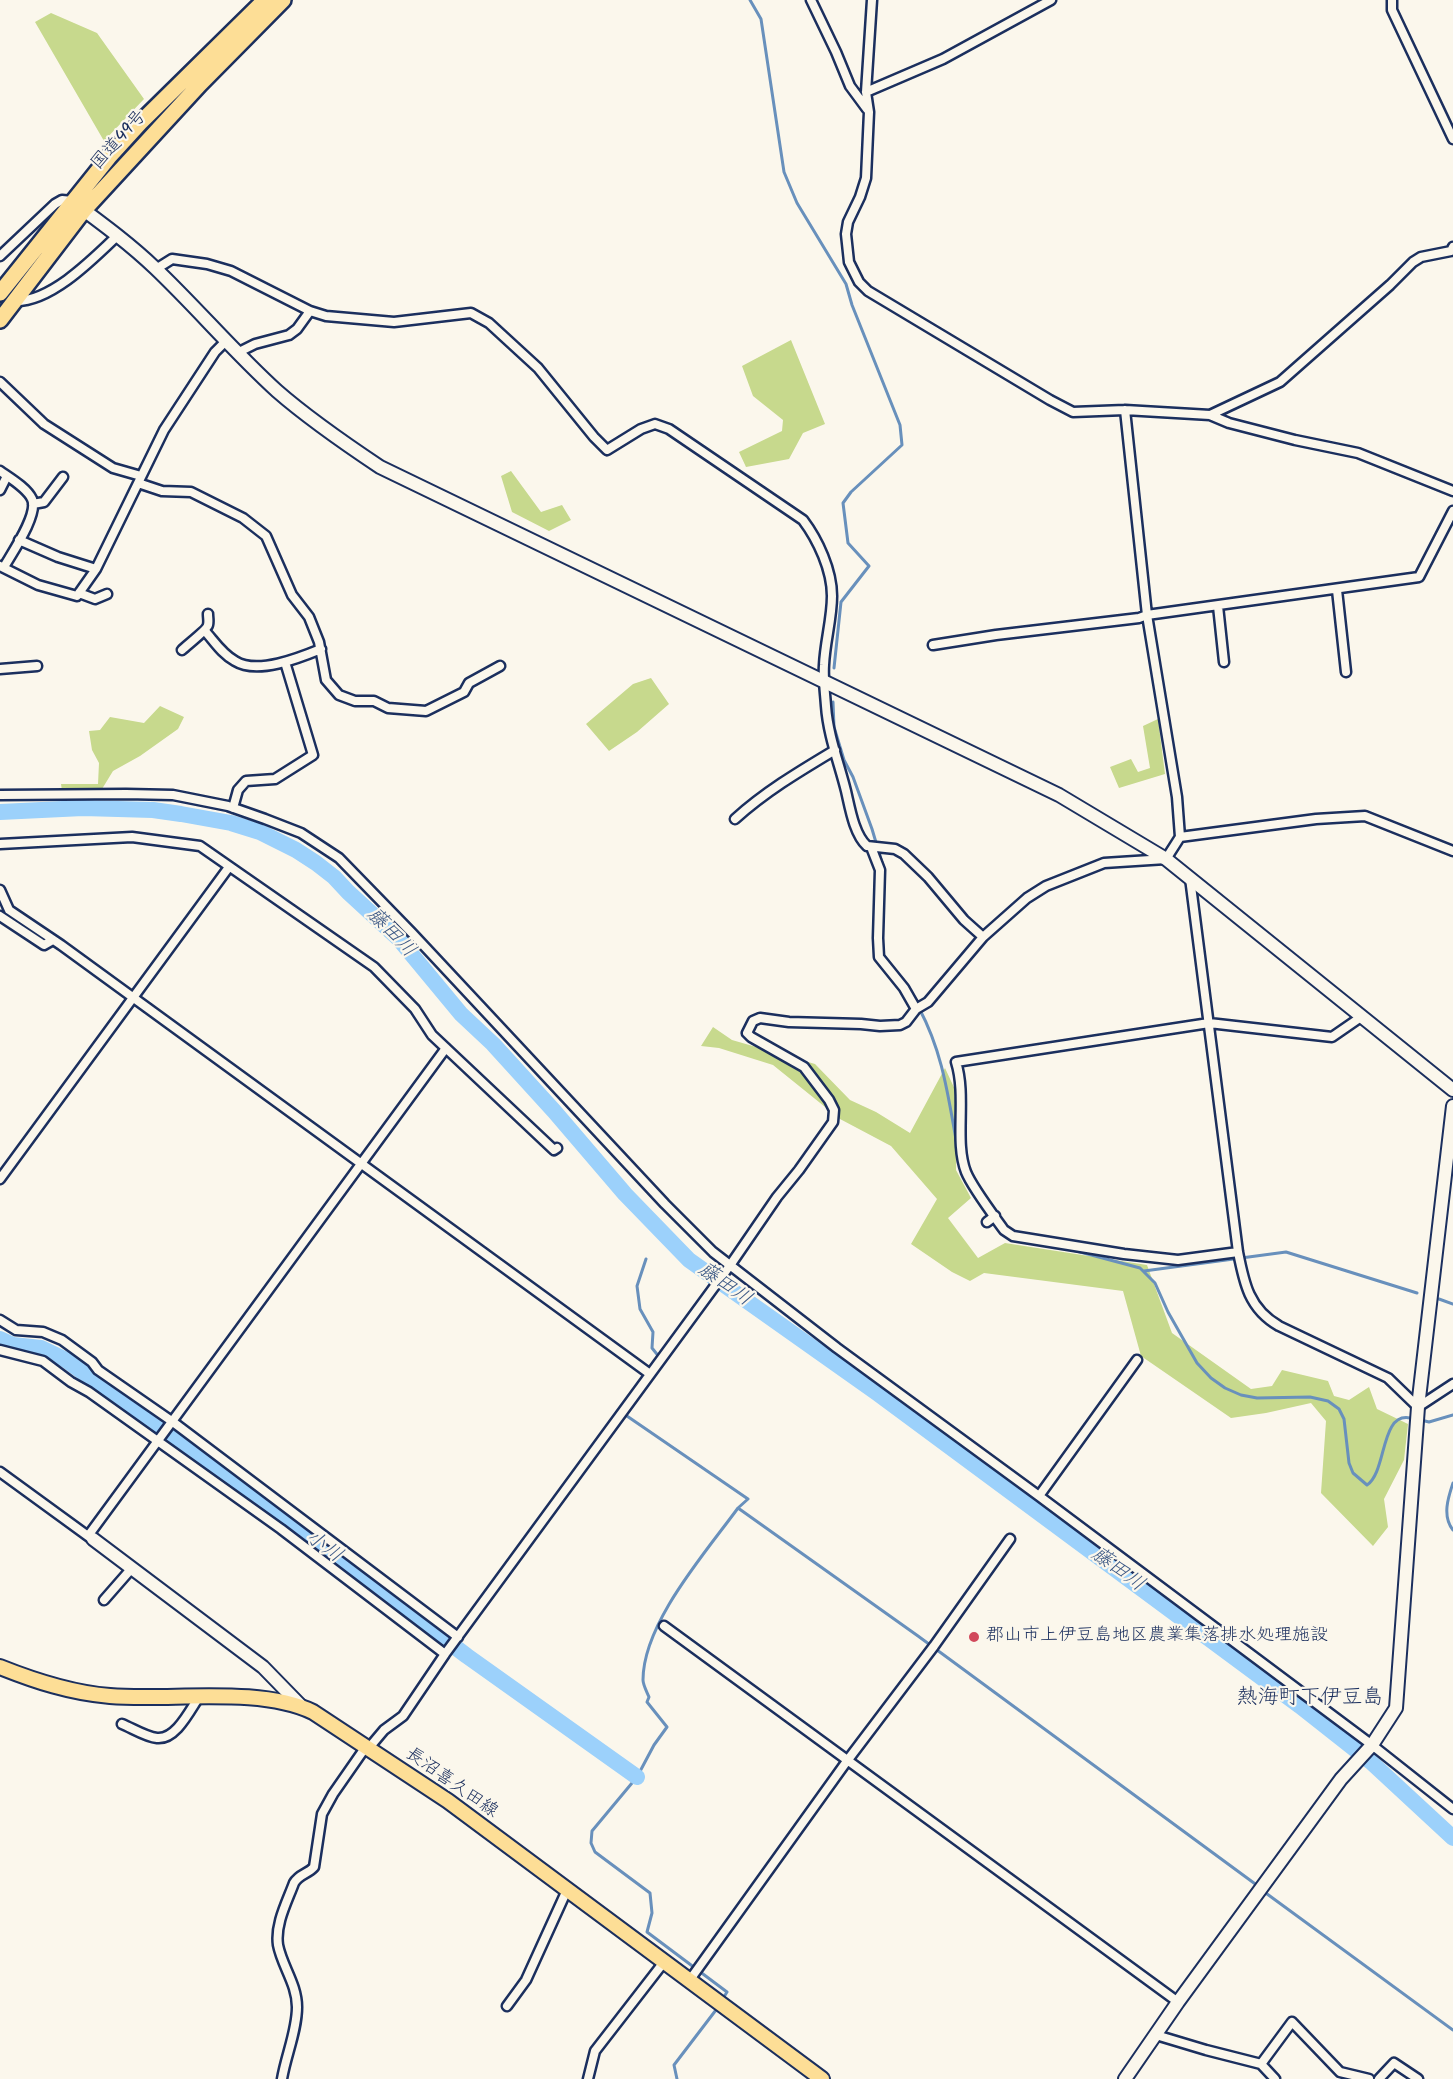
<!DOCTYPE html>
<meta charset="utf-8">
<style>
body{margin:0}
canvas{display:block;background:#fbf7ec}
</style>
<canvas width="1453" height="2079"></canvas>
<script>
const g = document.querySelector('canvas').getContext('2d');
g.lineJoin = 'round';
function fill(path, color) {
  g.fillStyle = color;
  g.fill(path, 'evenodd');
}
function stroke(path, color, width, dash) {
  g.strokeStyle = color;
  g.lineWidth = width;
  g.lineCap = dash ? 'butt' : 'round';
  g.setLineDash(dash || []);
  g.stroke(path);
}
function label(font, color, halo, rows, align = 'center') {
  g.font = font + ' Kalam,"Klee One",sans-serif';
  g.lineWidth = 4.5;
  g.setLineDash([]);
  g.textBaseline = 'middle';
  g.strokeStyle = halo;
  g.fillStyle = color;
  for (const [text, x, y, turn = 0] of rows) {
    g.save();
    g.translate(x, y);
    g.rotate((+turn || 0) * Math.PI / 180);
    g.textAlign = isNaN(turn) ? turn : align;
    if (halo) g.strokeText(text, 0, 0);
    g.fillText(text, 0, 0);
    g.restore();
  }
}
const green = new Path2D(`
 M51,13L97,33L144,99L104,141L35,22Z
 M791,340L825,424L803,433L789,459L746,467L739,452L782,431L783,420L753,396L742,366Z
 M511,471L541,512L562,505L571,520L549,531L512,512L501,476Z
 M651,678L669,704L637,732L609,751L586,724L633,684Z
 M160,706L184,717L178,729L140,756L113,771L102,789L98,791H62L61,784H98L99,763L92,750L89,731L100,730L110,717L144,723Z
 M1158,719L1165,774L1119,788L1110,767L1131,759L1138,772L1150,768L1143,726Z
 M713,1027L732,1040L815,1064L850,1100L876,1112L910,1133L945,1068L957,1094L956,1170L971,1198L948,1218L978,1258L1005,1243L1147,1265L1172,1333L1251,1389L1272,1386L1282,1370L1328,1381L1334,1396L1349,1400L1369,1387L1377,1409L1408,1424L1404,1460L1384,1499L1388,1527L1373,1546L1321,1493L1326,1421L1311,1403L1266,1413L1231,1418L1141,1356L1123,1291L984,1273L970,1281L952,1272L911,1244L937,1199L891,1146L840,1119L773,1065L719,1048L701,1046Z`);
const stream = new Path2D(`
 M750,0L761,19L784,172L797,203L846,284L852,305L900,425L902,445L851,492L843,503L848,543L869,566L841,602L834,668
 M833,702L834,727L844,760L853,777L872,829L883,866
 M882,935L883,888
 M882,950L884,956L907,986
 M919,1008C943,1053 948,1096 957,1145
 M1065,1248L1140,1268L1155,1283L1168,1312L1197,1363L1211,1378L1225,1388L1241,1395L1257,1398L1310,1397L1328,1401L1339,1409L1344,1419L1349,1463L1353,1473L1367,1485C1387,1472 1380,1412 1410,1418
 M646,1259L637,1286L640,1309L653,1332L652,1348L660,1358
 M1144,1271L1286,1252L1417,1293
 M1439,1299L1453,1304
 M624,1414L748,1499L738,1508C706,1552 643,1623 643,1680C643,1685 647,1692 649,1697L647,1702L667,1727L654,1745L637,1777L592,1831L591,1843L595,1852L650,1893L652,1913L647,1932L727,1992L722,2000
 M1425,1421L1429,1422L1453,1415
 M1453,1483C1448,1498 1442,1516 1453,1530
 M738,1508L918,1636L1258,1886
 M1263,1891L1453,2030
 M677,2079L674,2065L719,2006`);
const river = new Path2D(`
 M0,812L83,808L153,810L181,814L231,823L260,832L296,850L316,863L334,877L348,892L398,938L461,1014L493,1044L554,1111L625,1194L689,1260L877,1393L1300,1706L1371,1762L1453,1838
 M0,1339L13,1345L41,1348L66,1360L308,1536L467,1656L637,1777`);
const street = new Path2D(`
 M811,0L836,52L850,86L867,109
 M872,0L866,92L869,112L866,178L860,197L848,222L846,234L849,262L859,282L868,291L1050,400L1073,412L1125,410L1210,415L1229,423L1295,440L1358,453L1453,491
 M1392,0V10L1453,139
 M866,92L943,59L1051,0
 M0,256L55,204L62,200L72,201
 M156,269L172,259L207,264L231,271L310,311L326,316L394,322L471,313L489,323L538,368L594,437L607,450L641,429L655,424L669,429L803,520C818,540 832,570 832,596C832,619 825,642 824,665C823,678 825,692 826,706C828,735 839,763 846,791C850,808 854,834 867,846L895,849L904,854L928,877L964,920L983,937
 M15,301C51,302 93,259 118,235
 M237,353L255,344L289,335L297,329L310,311
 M0,382L44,424L113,468L141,476
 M1125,410L1147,615L1177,797L1180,837
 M1210,415L1280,382L1390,285L1413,262L1421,257L1451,251L1453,247
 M0,471C10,478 27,488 32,499C39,514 12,553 4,567
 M138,483L162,491L191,492L243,518L266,536L292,595L309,617L319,642L326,680L339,695L355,701H374L388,708L426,711L464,692L469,683L500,666
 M0,490L7,476
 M33,504L44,502L63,477
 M19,540L58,557L96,569
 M0,566L38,585L77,596L96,569L164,430L215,352L226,341
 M1337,590L1346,672
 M79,593L95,599L107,594
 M1218,606L1224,662
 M205,631C214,641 222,654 235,661C257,675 299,658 321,649
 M933,645L996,635L1139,618L1147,615L1419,577L1453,511
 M182,650C187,645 207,630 208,625C209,621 208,618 208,614
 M0,669L37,666
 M0,795L126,794L173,795L228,806L265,819L301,833L339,858L412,933L665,1204L713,1252L837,1348L1039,1496L1372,1745L1453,1809
 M233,808L238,790L246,781L275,779L313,755L285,662
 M735,819C766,791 800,771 835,750
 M0,844L132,837L200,846L374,967L415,1009L432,1035L554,1150L557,1148
 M871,847L880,870L878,938L879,957L904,988L916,1009
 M1190,878L1238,1252C1244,1283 1249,1309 1279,1326L1388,1378L1418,1407L1453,1384
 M0,890L9,910L61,945L650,1374
 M0,916L44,945L51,941
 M0,1179L229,867
 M987,1222L995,1216
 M1238,1252L1178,1260L1124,1254L1013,1236L1004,1230C994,1216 972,1187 966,1172C954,1141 967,1097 956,1062L1209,1023L1332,1037L1361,1017
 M0,1320L16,1330L43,1332L62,1340L92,1362L98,1370L173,1422L458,1637
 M0,1350L43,1361L71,1382L89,1392L281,1529L445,1654
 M0,1472L92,1539
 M1039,1496L1137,1360
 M88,1536L446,1048
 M104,1600L132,1568
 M664,1626L1178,2002
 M122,1724C132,1728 146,1737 157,1738C176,1740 190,1710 199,1697
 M368,1749L384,1730L403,1716L445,1654L731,1264L777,1197L799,1170L833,1122L834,1110L829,1100L804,1067L751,1037L747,1033L753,1021L760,1018L789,1022L861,1024L880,1026L900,1025L906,1022L916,1009L928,1002L983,937L1027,898L1046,886L1104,863L1166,859L1180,837L1316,819L1365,816L1453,851
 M689,1981L847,1761L934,1646L1010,1539
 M507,2006L526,1980L567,1890
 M1156,2035L1206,2050L1261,2064L1275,2079
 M1261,2064L1292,2022L1340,2072L1369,2079
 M282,2079C286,2055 297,2031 297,2007C297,1984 282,1966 278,1945C275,1924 287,1902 294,1883C299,1874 308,1874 314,1867L322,1814L333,1794L365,1748
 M588,2079L595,2051L664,1962
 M1379,2079L1394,2063L1418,2079`);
const secondary = new Path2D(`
 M77,205C104,225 131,245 155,268C197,308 234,352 277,391C309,419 344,443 380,467L1059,795L1166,859L1453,1090
 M93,1539L263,1667L301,1706
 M1125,2079L1178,2002L1341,1779L1372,1745L1396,1708L1418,1407L1453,1106`);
const primary = new Path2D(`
 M0,1667C35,1681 71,1693 110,1696C171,1701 258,1686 313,1712L448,1801L822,2079`);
const highway = new Path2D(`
 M0,293L109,157L140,123L265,0
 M0,320L84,210L200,84L283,0`);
const markers = [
 [974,1637,6,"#d1495b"]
];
const streetNames = [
 ["国道49号",120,141,-48],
 ["長沼喜久田線",451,1784,35]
];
const poiNames = [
 ["郡山市上伊豆島地区農業集落排水処理施設",986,1637]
];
const waterNames = [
 ["藤田川",390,934,46],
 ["藤田川",724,1286,35],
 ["小川",323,1548,36],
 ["藤田川",1117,1571,36]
];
const quarterNames = [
 ["熱海町下伊豆島",1310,1699]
];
fill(green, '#c7d98d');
stroke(stream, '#6890bc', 3);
stroke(river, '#9cd1fb', 16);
stroke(street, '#1b2f5e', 13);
stroke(secondary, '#1b2f5e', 16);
stroke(primary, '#1b2f5e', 18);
stroke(highway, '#1b2f5e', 20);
stroke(street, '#fbf7ec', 8);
stroke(secondary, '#fbf7ec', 12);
stroke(primary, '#fdde96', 14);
stroke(highway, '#fdde96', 15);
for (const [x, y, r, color] of markers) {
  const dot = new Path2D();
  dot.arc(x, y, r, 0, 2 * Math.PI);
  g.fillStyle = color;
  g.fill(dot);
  stroke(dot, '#fbf7ec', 2);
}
label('18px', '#1b2f5e', '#fbf7ec', streetNames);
label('18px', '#1b2f5e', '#fbf7ec', poiNames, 'left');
label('italic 20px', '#3b5885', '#fbf7ec', waterNames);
label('21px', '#1b2f5e', '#fbf7ec', quarterNames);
</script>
